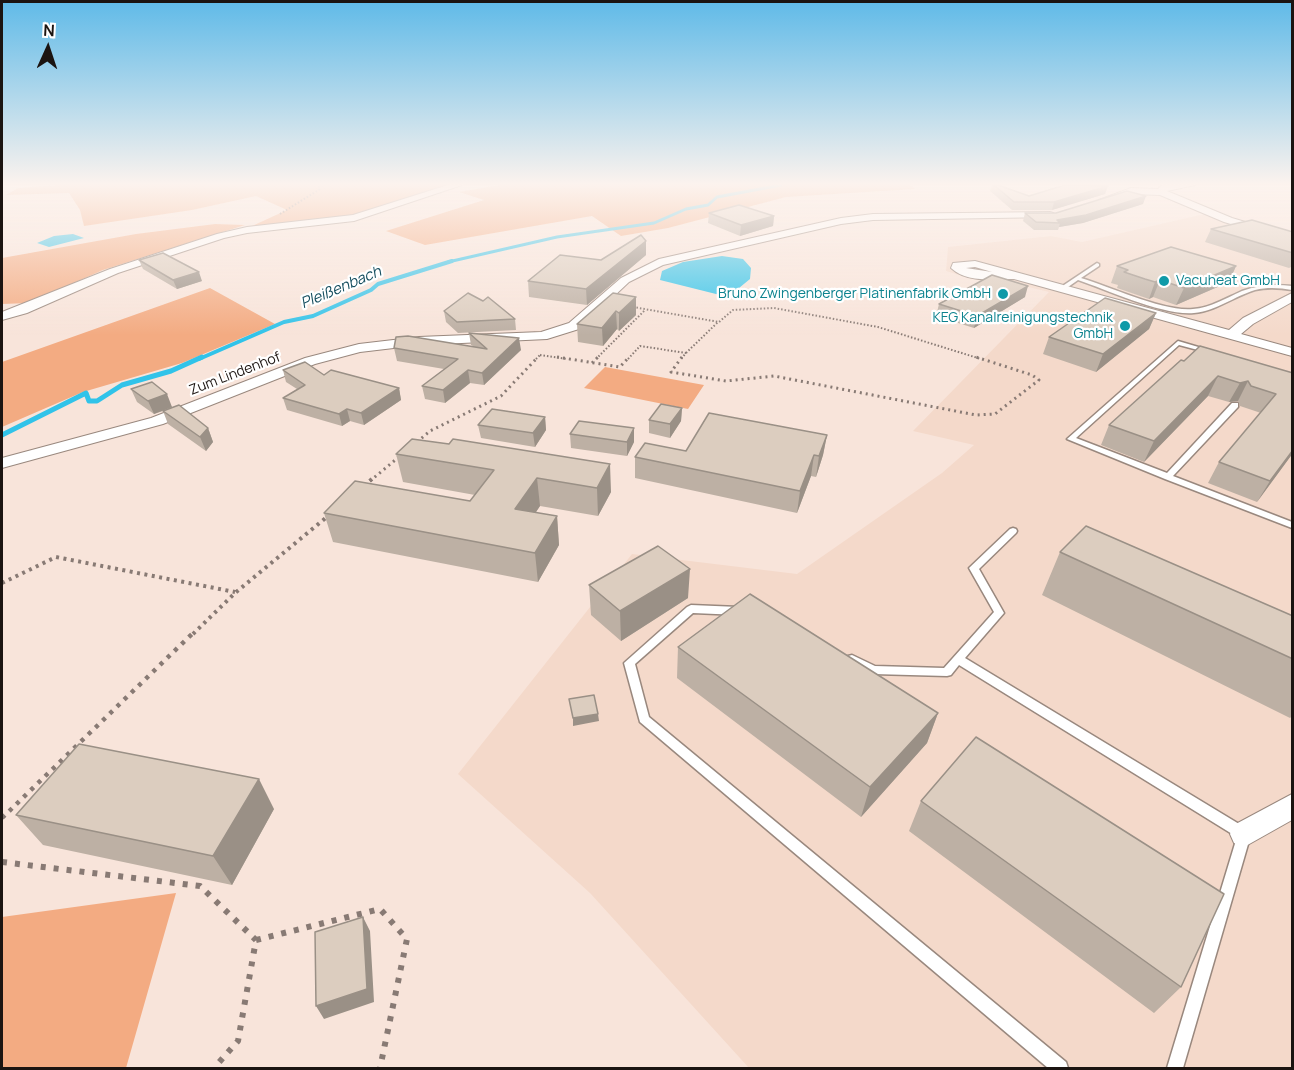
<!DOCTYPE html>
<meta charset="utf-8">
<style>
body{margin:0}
#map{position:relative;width:1294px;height:1070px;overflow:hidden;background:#f8e4da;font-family:Manrope,sans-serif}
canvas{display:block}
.frame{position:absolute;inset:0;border:3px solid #1b1411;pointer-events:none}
.north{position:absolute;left:18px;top:18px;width:60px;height:60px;-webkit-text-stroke:4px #fff;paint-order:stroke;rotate:3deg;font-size:16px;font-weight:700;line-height:24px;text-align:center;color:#1b1411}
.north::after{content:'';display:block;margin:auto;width:21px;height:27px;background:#1b1411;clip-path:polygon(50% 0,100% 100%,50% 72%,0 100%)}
</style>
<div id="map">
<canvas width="1294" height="1070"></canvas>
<div class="frame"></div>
<div class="north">N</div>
</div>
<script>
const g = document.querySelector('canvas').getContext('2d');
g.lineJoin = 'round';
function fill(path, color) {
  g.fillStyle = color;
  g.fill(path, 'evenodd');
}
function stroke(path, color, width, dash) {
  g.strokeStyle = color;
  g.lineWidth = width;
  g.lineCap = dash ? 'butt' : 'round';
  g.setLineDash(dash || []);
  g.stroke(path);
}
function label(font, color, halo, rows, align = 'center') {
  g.font = font + ' Manrope,sans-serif';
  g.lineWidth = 4.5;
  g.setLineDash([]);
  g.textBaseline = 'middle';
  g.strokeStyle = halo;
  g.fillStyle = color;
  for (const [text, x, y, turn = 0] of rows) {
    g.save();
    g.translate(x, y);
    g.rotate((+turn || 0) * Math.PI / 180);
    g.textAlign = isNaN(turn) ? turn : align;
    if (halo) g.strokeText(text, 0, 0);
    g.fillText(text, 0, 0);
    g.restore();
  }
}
const built = new Path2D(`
 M1213,212L1292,236V1068H749L590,893L458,774L632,554L797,574L942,473L974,445L913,431L1049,292L999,280L972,279L946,271L948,247L1051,236L1082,242Z`);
const green = new Path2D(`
 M58,185H450L350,218L252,226L287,210L256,196L192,210L84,226L80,210L69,193L6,195L18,188Z
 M499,185H910L915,189L786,197L668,228L621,236L592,216L425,245L386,231L484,200L459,192Z
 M215,224L245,225L103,270L29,303L2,304V258L136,234Z
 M210,288L275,324L182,363L83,392L2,427V362Z
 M605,367L704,385L688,409L584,388Z
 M176,893L126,1068H2V917Z`);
const water = new Path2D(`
 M73,234L84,238L49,247L37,243L54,236Z
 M722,256L743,259L751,268L750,279L728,297L660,280L662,271L683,262Z`);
const streamFar2 = new Path2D(`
 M448,262L557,237L654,223L686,209L708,205L717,197L781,185`);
const streamFar1 = new Path2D(`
 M199,359L284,322L313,316L371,290L378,284L452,261`);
const stream = new Path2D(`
 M2,435L86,393L89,401H97L122,385L171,371L202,357`);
const pathFar4 = new Path2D(`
 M280,214L320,189L318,185
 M633,307L719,322L733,310L774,308L878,327L981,359
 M686,353L718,322
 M540,355L567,359
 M536,359L541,354
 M596,359L645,310
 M628,359L640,346L686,353L681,359`);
const pathFar3 = new Path2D(`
 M557,357L620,367L629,357
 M682,357L671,372L726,381L774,376L976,415L995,414L1039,380L1032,375L976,357
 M592,363L598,357
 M417,442L430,431L501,396L538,357
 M370,481L400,456`);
const pathFar2 = new Path2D(`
 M364,486L372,479
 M2,583L56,557L235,592
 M193,634L235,593L328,516`);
const pathFar1 = new Path2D(`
 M2,818L194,632`);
const path = new Path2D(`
 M2,862L200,886L256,940L238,1041L214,1068
 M256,940L380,909L407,939L380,1068`);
const service = new Path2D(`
 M1097,263L1099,264V266L1081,278C1111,287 1164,312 1193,309C1210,308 1226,298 1242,291C1259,285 1274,284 1292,286V290C1280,288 1268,287 1255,290C1235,296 1216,311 1194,313C1163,316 1108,290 1078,280L1068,287H1064V285Z
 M1178,341L1212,351L1209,353L1179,345L1076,438L1167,473L1232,403H1238V407L1173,476L1292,522V528L1165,479L1067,439Z
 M1013,528L1016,529L1017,531L1016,533L979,569L1004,613L965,658L1249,830L1251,834L1183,1068H1167L1237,837L959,665L951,675L947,676L873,674L848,662L847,659L848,656L852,655L875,666L944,668L994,612L969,568L1010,529Z
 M691,605L739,607L743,608L744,611L743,614L739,615L693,613L635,664L649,717L1066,1062L1068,1068H1048L640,722L624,663L687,607Z`);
const minor = new Path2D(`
 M448,185H462L354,221L247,233L224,238L118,273L27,313L2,320V312L110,269L217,234L247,227L353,215Z
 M1162,185H1195L1167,191L1232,218L1292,236V242L1224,222L1160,195L1132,194L1104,203L1099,200L1131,188L1158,189Z
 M1050,212L1053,213V217L873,220L841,224L663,265L629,282L579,329L547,339L419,345L360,352L315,364L163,424L2,468V458L151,418L305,358L359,344L419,337L541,332L569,323L621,278L659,259L841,218L873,214Z
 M975,261L1229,330L1243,318L1292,293V302L1253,324L1241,334L1292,348V356L1014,279C994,279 967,283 951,268L953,263ZM975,267L992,272L966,268Z
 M1292,794V820L1244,847L1234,843L1230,834L1234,825Z`);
const wall = new Path2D(`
 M992,185H998L1029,196L1108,186L1105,194L1052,210H1012L990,191Z
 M1143,204L1083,223L1059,227L1058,230H1034L1023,221L1025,213H1056Z
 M709,213L774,216L773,226L740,236L708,223Z
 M1211,229L1293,232V266L1289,268L1205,242Z
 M646,241V255L587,305L529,297L528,281L601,260Z
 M139,260L202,281L177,289L143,269Z
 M1117,266H1236L1229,282L1176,305L1153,297L1149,299L1117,288L1118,285L1111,283Z
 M636,297V315L619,331L617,329L603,346L578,342L577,324Z
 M1025,297L974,328L936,316L939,304Z
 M444,311L515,319L516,330L458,333L446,322Z
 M1156,313L1149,329L1096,372L1043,354L1049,337Z
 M469,333L521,350L484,385L470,383L445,403L425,399L422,386L444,369L397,361L394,348L473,346L471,345Z
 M1184,361L1293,373V453L1257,502L1208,483L1219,462L1261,413L1240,406L1238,401L1229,402L1208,396L1144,462L1101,445L1109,425Z
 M283,370L324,375L399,388L401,400L364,425L350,421L342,426L287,410L283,398L297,389L286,382Z
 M131,389L172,407L208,428L213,442L206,451L168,424L163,411L154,414L137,402Z
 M682,408L681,421L670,438L649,433V420Z
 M545,417L546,430L535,447L481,438L478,425Z
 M570,434L634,442L627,456L571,448Z
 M827,435L823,455L816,477L811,476L797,513L635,478V457Z
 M412,439L611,492L598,516L540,506L535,513L557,516L559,545L538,582L333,542L324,513L470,501L475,495L403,482L396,454Z
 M1060,552L1293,616V715L1290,718L1042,595Z
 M589,585L688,598L621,641L591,615Z
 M678,647L938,713L927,743L861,817L677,678Z
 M921,801L1181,987L1154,1013L909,831Z
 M274,809L232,885L43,845L16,815Z`);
const shadedWall = new Path2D(`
 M1108,186L1105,194L1052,210L1054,202Z
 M1146,196L1143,204L1083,223L1059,227L1060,223L1057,220Z
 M774,216L773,226L740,236L741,225Z
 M646,241V255L587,305L586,289Z
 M1236,266L1229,282L1176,305L1184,288Z
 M199,272L202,281L177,289L173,280Z
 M1160,280L1153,297L1149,299L1155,282Z
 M1028,286L1025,297L974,328L977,316Z
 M636,297V315L619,331V313Z
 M616,311L617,329L603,346L602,328Z
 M1156,313L1149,329L1096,372L1103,354Z
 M519,338L521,350L484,385L482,373Z
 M468,370L470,383L445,403L443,390Z
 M1218,376L1208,396L1144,462L1154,441Z
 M1248,381L1238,401L1229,402L1240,383Z
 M399,388L401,400L364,425L361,413Z
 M167,394L172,407L154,414L148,401Z
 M682,408L681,421L670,438V424Z
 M347,409L350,421L342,426L339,414Z
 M545,417L546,430L535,447L533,433Z
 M208,428L213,442L206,451L200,437Z
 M634,428V442L627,456V442Z
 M827,435L823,455L816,477L819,456Z
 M1293,450V453L1257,502L1270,481Z
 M814,455L811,476L797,513L800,491Z
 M610,464L611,492L598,516L597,488Z
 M537,478L540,506L519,538L515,509Z
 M557,516L559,545L538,582L535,553Z
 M690,569L688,598L621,641L620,611Z
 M938,713L927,743L861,817L870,787Z
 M598,714L599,721L573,726V718Z
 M259,779L274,809L232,885L213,856Z
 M363,917L370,931L374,1002L324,1019L316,1006Z`);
const building = new Path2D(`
 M994,185H998L1029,196L1065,185L1108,186L1054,202H1014Z
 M1127,191L1146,196L1086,215L1057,220L1060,223L1036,222L1025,213H1056Z
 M739,205L774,216L741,225L709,213Z
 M1252,220L1293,232V253L1211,229Z
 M641,235L646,241L586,289L528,281L560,255L601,260Z
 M1171,247L1236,266L1184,288L1160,280L1155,282L1145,279L1124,272L1128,270L1117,266Z
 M163,253L199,272L173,280L139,260Z
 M992,275L1028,286L977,316L939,304Z
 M468,293L483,301L488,297L515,319L457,322L444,311Z
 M613,293L636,297L619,313L616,311L602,328L577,324Z
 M1105,298L1156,313L1103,354L1049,337Z
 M469,333L519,338L482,373L468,370L443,390L422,386L458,359L394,348L396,337L408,336L487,349Z
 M1200,346L1293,373V450L1270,481L1219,462L1276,394L1251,386L1248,381L1240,383L1218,376L1154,441L1109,425L1181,360L1184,361Z
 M305,362L324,375L331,370L399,388L361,413L347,409L339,414L283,398L305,385L283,370Z
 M152,382L167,394L148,401L131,389Z
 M661,404L682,408L670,424L649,420Z
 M179,405L208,428L200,437L163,411Z
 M492,409L545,417L533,433L478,425Z
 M709,413L827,435L819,456L814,455L800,491L635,457L645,443L686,451Z
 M579,421L634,428L627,442L570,434Z
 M412,439L449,444L453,439L610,464L597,488L537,478L515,509L557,516L535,553L324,513L355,481L470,501L494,470L396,454Z
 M1086,526L1293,616V659L1060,552Z
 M658,546L690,569L620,611L589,585Z
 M750,594L938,713L870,787L678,647Z
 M594,695L598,714L573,718L569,699Z
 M976,737L1224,894L1181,987L921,801Z
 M79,744L259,779L213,856L16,815Z
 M363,917L367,989L316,1006L315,932Z`);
const markers = [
 [1164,281,6,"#0f9aa8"],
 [1003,294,6,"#0f9aa8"],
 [1125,326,6,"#0f9aa8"]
];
const farCulturenames = [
 ["Vacuheat GmbH",1176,281,"left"],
 ["Bruno Zwingenberger Platinenfabrik GmbH",991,294],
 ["KEG Kanalreinigungstechnik",1113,318],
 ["GmbH",1113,334]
];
const farStreetnames = [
 ["Zum Lindenhof",235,374,-21]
];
const farWaternames = [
 ["Pleißenbach",341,288,-23]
];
fill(built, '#f4d9ca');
fill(green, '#f3ab82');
fill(water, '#31c3e9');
stroke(streamFar2, '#31c3e9', 3);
stroke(streamFar1, '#31c3e9', 4);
stroke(stream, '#31c3e9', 5);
stroke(service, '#99887e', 3);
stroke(minor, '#99887e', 2);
stroke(pathFar4, '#887a74', 2, [1.5, 2]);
stroke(pathFar3, '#887a74', 3, [2, 4]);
stroke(pathFar2, '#887a74', 4, [3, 4.5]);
stroke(pathFar1, '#887a74', 4.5, [4, 6]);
stroke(path, '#887a74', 6, [5, 8]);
fill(service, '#fff');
fill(minor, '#fff');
fill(wall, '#bdb0a4');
fill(shadedWall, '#9a9086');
fill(building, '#dccdbf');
stroke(building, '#9a9086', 1.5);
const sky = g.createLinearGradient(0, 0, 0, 335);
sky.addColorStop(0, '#5fbae8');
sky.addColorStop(0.55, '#fcf3ee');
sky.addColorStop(1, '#fcf3ee00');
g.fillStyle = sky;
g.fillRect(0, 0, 1294, 335);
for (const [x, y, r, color] of markers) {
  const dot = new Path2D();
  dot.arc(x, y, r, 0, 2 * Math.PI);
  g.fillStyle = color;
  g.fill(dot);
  stroke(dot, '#fff', 2);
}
label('14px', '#0d838f', '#fff', farCulturenames, 'right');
label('14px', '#1b1411', '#fff', farStreetnames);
label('italic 15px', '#144d5e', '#fff', farWaternames);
</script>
